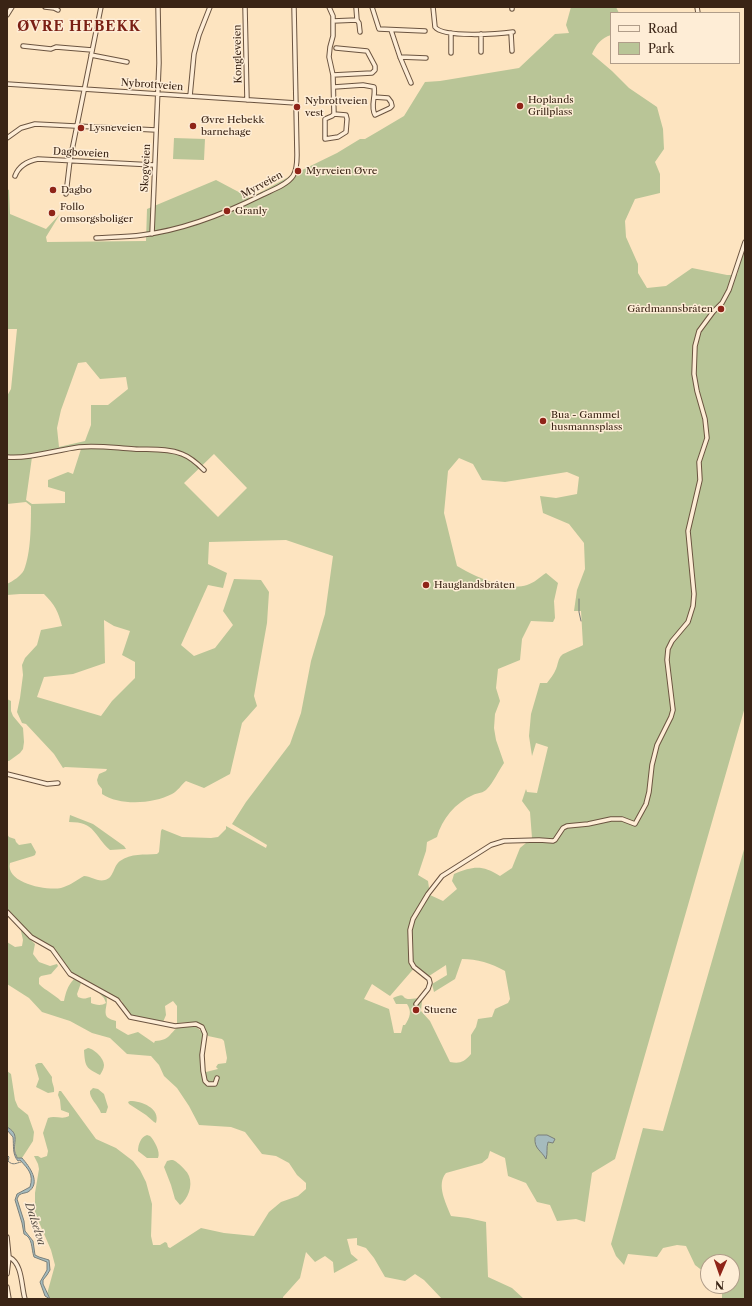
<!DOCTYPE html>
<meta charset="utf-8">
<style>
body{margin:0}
#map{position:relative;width:752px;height:1306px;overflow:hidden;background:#fde4c0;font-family:"Libre Caslon Text",serif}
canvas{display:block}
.frame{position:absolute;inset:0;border:8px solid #3a2415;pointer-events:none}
.legend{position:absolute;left:610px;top:12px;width:130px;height:52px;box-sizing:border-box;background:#feedd6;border:1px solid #b09d89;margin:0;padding:5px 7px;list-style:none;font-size:12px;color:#3a2415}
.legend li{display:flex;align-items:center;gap:8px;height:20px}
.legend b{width:20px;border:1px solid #b09d89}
.north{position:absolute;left:700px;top:1254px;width:40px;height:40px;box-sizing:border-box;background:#feedd6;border:1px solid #b09d89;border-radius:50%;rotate:182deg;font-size:11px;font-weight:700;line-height:16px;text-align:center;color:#3a2415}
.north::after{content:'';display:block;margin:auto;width:14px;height:18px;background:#8f2418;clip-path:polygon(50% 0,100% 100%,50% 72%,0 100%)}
</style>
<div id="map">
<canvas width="752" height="1306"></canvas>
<div class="frame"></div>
<ul class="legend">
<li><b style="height:5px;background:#feedd6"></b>Road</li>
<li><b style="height:11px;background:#b9c597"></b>Park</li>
</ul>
<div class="north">N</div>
</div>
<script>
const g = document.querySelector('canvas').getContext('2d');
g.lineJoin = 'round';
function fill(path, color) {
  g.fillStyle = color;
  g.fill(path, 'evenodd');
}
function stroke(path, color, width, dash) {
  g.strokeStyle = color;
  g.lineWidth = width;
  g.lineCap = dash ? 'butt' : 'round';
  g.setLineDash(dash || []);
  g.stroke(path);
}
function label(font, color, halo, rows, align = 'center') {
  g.font = font + ' "Libre Caslon Text",serif';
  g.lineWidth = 3;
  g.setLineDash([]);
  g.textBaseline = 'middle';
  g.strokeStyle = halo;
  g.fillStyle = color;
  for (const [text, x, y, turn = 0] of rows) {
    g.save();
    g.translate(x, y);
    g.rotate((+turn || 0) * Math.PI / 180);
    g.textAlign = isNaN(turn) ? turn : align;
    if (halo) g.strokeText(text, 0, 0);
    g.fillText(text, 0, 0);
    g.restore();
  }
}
const green = new Path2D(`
 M571,7H616L619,13H611V35C601,38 596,45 592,54L612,71L629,88L657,107L663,129L664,149L655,162L660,174V193L635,199L625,221L626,237L638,264V273L647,288L666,286L692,268L727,275H737L745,242V707L615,1159L592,1173L585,1222L576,1219L557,1221L550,1205L537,1202L526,1183L508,1176L505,1158L490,1151L488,1158L482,1163L446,1173C436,1185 446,1203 451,1216L468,1218L486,1222L488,1277L512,1288L524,1299H442L424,1280L415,1274L405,1281L385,1277L374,1258L366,1248L357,1245V1238L347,1239L351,1254L358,1260L334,1273L333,1262L325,1256L315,1262L306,1252L300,1278L283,1297V1299H50L47,1294L55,1265L51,1250L35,1213V1193L39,1169L38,1164L34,1156H38L41,1158L47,1156L48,1151L43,1133L48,1118C55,1115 62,1120 69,1116V1113L61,1110L60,1100L58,1095L59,1091H61L96,1139L116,1148L133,1161L140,1170L146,1182L152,1204L151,1236L153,1245H160L165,1242L167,1243L168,1247L170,1248L201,1228L224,1233L254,1236L269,1212L281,1202L298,1196L306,1189V1183L297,1175L289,1163L276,1156L262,1154L245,1132L231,1127L199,1125L189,1106L177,1088L164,1076L159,1065L151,1056L127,1054L110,1038L92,1033L70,1021L42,1012L29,998L7,984V942L15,947L22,946L23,940L21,931H23L26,935L35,944L33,954L39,962L50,966L57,964L58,966L51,974L41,976L39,978V984C46,991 54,994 61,1001H64C66,992 67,987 74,979L81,983L77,994L78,997C86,1000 85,998 91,997V1003C95,1005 102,1006 106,1003L104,998L99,993L106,996C109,1003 103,1011 107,1017C109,1019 113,1020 116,1021V1028L128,1035L138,1032L154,1043L155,1041C170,1040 168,1035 178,1027H196L204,1033L202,1073L218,1069L216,1067L218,1064L226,1063L227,1058L224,1041L222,1039L208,1036C200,1017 193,1023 177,1023V1006L173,1001L165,1006L166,1015L163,1022L130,1016L123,1005L122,1001L72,974L51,947L52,946C28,938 25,925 7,910V834L9,837L15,839L16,842L19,845L31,843L36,852L35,855L33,856L10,863C5,883 47,891 61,888C69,886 77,880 84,876C91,876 97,882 105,880C114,878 113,866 120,861C131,853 144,855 157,854L159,852L161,831L162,829L182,837L211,838L218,837L226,829V826L266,848L267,845L232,824L246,802L290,744L301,713L311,661L325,614L333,556L286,540L209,542L208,564L227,573L223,588L208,585L181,645L194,656L215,648L233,625L223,611L234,579L261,580L269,592L267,623L254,696L257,706L242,723L230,774L204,788L186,781C181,785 178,791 172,794C153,804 120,806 102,794V789L98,784L97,780L99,774L106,771L107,769L65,767L63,768L54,754L26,724L22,723L17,712L20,698L23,675L22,665L25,658L37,645L41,630L62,626C58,611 55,605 44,594H20L7,595V584C13,581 21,576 24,570C31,553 31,524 31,506L26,502L7,504V396L11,389L17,329H7V189L9,190L10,214L46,229L60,214L46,237L47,242L146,241L147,209L216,180L250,198L296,173L337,153L360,139H365L377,132L404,116L425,82L440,81L519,68L555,34L569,33L566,25ZM86,362L100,379L126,377L128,389L108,405H91V425L85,441L59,447L57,428L61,410L78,363ZM81,449L73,474L68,472L48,480V487L65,492V503L32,504L26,500L32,457ZM214,454L247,488L218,517L184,483ZM459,458L473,464L482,480L505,482L567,472L579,477L577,494L556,498L540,496L543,513L569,524L584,543L585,569L577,590L574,611H581L583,645C580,647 564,653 562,655C558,658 558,665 556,669C554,674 550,679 547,683H540L531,714L529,736L532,756L536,743L548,747L537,793L527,792L526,789L522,801L530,812L532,838L520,848L512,868L500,876C482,865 474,866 454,874L452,881L457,889L443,901L430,895L428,881L418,875L426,851L427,842L437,837C442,819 455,803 473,795C477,793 484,793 487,789C493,783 499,770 504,763L496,740L494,728L495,714L500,701L496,688L498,669L520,660L522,639L531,621L553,622L555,618L554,601L558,583L546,573C540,577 534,583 527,585C507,592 474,576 457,566L444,513L448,471ZM104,620L114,626L130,631L122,655L135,662V678L112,701L101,716L37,697L44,677L73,674L105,663ZM462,959C477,959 491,963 505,971L510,999L508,1003L495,1009L492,1017L478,1019L476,1027L471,1035V1054C464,1062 460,1064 450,1062L430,1021L421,1011L422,1001L421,998C417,998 413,999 410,999C400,999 407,991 393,998L396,1004H407C412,1012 410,1017 405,1025H403L401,1033H394L389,1009L364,999L372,984L390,996L416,966L429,976L446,965L447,975L432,984L434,992L455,979Z
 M174,138L205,139L204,160L173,159Z
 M7,699L11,701V711L13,716L23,728L24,742L23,749L20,753L9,761H7Z
 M70,815L93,824L124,846L126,849L110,850C93,835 96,822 69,822Z
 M745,846V1299H722V1292L719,1286H732V1262H708V1275L695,1265L686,1246L677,1245L663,1248L657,1257L628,1254L624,1265L616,1256L611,1244L643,1128L663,1131Z
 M88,1048C94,1049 104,1058 104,1065C104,1068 102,1072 100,1075C86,1068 85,1067 84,1050Z
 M38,1063H42L52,1077C51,1083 55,1086 54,1092L48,1093L36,1087L39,1079L35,1065Z
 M7,1071L11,1074L15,1100L18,1107L28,1115L34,1132L33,1141L22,1158H17C13,1147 19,1134 7,1127Z
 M93,1088L98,1089L104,1094L108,1107L106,1113H101C98,1105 89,1098 90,1091Z
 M130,1101C141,1101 161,1108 156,1123L154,1122L146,1115L129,1104L128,1102Z
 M147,1135L150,1136C154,1140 161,1152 158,1158H147L138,1151C138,1144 141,1137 147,1135Z
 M171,1160C175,1160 176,1162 179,1164C183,1168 187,1171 189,1176C193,1186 188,1199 180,1205L175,1199L171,1185L164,1167L167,1161Z`);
const water = new Path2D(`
 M7,1127C20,1134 13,1141 15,1152C15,1154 17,1156 17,1158H22C29,1166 42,1183 28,1192C26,1193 22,1193 19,1195L17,1199L24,1221L25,1231L33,1241L35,1255L39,1257L49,1260L50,1270L47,1275L43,1280V1284L50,1299L45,1296L40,1282L47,1270V1262L34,1257C31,1248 33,1238 24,1234L22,1223L15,1200L17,1194L30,1187C34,1174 28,1169 20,1160L18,1161C12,1154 14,1146 13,1137L7,1130Z
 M538,1135H547L555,1139L553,1143L548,1142C546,1148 548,1153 546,1159C541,1150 534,1149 535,1138Z`);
const stream = new Path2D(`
 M579,599V612L581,621
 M7,1155L9,1157L8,1161C13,1166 16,1163 21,1162`);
const minor = new Path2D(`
 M45,7L54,8L58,10
 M245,7L247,100
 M329,7L333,16V36L330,47L329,57L333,75L334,114
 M372,7L379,29L425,31
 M433,7L435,27C443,38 499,34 513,32
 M512,7V9
 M697,7L698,13
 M7,15L12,7
 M357,20L359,23L360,32
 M333,21L357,20L356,7
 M391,30L400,57L411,83
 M451,33V53
 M511,33L512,51
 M481,34V52
 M23,46L51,49L56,47L92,50
 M91,55L127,62
 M400,57L426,58
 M333,75L372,73L375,70V66L367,51L336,48
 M7,84L296,103
 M334,87L363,85L374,87C376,96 370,106 375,115L390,108L392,106L391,102L388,98L374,97
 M190,96L194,54L199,35L210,7
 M334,114L346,115L347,119L346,132L338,137L325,139V119L332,116Z
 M7,138L21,128L35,124L156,130
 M15,176C19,165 28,161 38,159L154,165
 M66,194L70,160L101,7
 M152,234L159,63L158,7
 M96,238C111,237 127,237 142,235C184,230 224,214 262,195C272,190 287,185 293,176C297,170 297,162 297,155L294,7
 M7,457C29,459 56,450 79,447C97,445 116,448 134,449C149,450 167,448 182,454C190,457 198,464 204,470
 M7,774L47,784L58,783
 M7,912L31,937L52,949L70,974L117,1000L130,1017L175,1026L196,1024L202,1027L205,1034L202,1055L203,1071L205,1081L208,1084H215L217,1078
 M416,1004L428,989L430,983L429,979L414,967L411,962L410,930L413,919L428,894L442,876L491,845L504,841L539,840L553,841L555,840L563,828L567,826L588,824L611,819H622L635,824L646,804L649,792L652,765L657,745L671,717L673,710L667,660L668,649L672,641L688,622L693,606L694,594L688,531L700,480L699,462L707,438L705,419L697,391L694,374L695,346L699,331L713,312L722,303L729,290L745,242
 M7,1237L9,1257L7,1274
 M9,1257C23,1264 21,1286 25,1299
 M7,1287L9,1299`);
const markers = [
 [520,106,4,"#8f2418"],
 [297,107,4,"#8f2418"],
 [193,126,4,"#8f2418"],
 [81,128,4,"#8f2418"],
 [298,171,4,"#8f2418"],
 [53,190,4,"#8f2418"],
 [227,211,4,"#8f2418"],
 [52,213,4,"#8f2418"],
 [721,309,4,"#8f2418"],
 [543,421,4,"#8f2418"],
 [426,585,4,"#8f2418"],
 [416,1010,4,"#8f2418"]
];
const streetNames = [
 ["Kongleveien",238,54,-91],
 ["Nybrottveien",152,85,4],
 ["Dagboveien",81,153,3],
 ["Skogveien",146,168,-87],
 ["Myrveien",262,185,-28]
];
const poiNames = [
 ["Hoplands",528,100],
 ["Grillplass",528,112],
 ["Nybrottveien",305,101],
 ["vest",305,113],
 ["Øvre Hebekk",201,120],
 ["barnehage",201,132],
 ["Lysneveien",89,128],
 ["Myrveien Øvre",306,171],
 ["Dagbo",61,190],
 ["Follo",60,207],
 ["omsorgsboliger",60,219],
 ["Granly",235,211],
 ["Gårdmannsbråten",713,309,"right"],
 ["Bua - Gammel",551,415],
 ["husmannsplass",551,427],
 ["Hauglandsbråten",434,585],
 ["Stuene",424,1010]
];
const waterNames = [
 ["Dalselva",35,1224,72]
];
const districtNames = [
 ["ØVRE HEBEKK",79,27]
];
fill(green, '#b9c597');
fill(water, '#a5bbbe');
stroke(water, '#7a7f7a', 1);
stroke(stream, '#7a7f7a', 1);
stroke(minor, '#6b5440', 5.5);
stroke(minor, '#feedd6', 3.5);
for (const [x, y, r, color] of markers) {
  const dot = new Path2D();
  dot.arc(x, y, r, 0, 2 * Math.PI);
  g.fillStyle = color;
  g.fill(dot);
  stroke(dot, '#feedd6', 1.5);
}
label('10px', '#3a2415', '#feedd6', streetNames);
label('10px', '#3a2415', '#feedd6', poiNames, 'left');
label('italic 11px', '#5a5148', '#feedd6', waterNames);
g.letterSpacing = '1px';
label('bold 14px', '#7a1f14', '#feedd6', districtNames);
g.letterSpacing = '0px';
</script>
